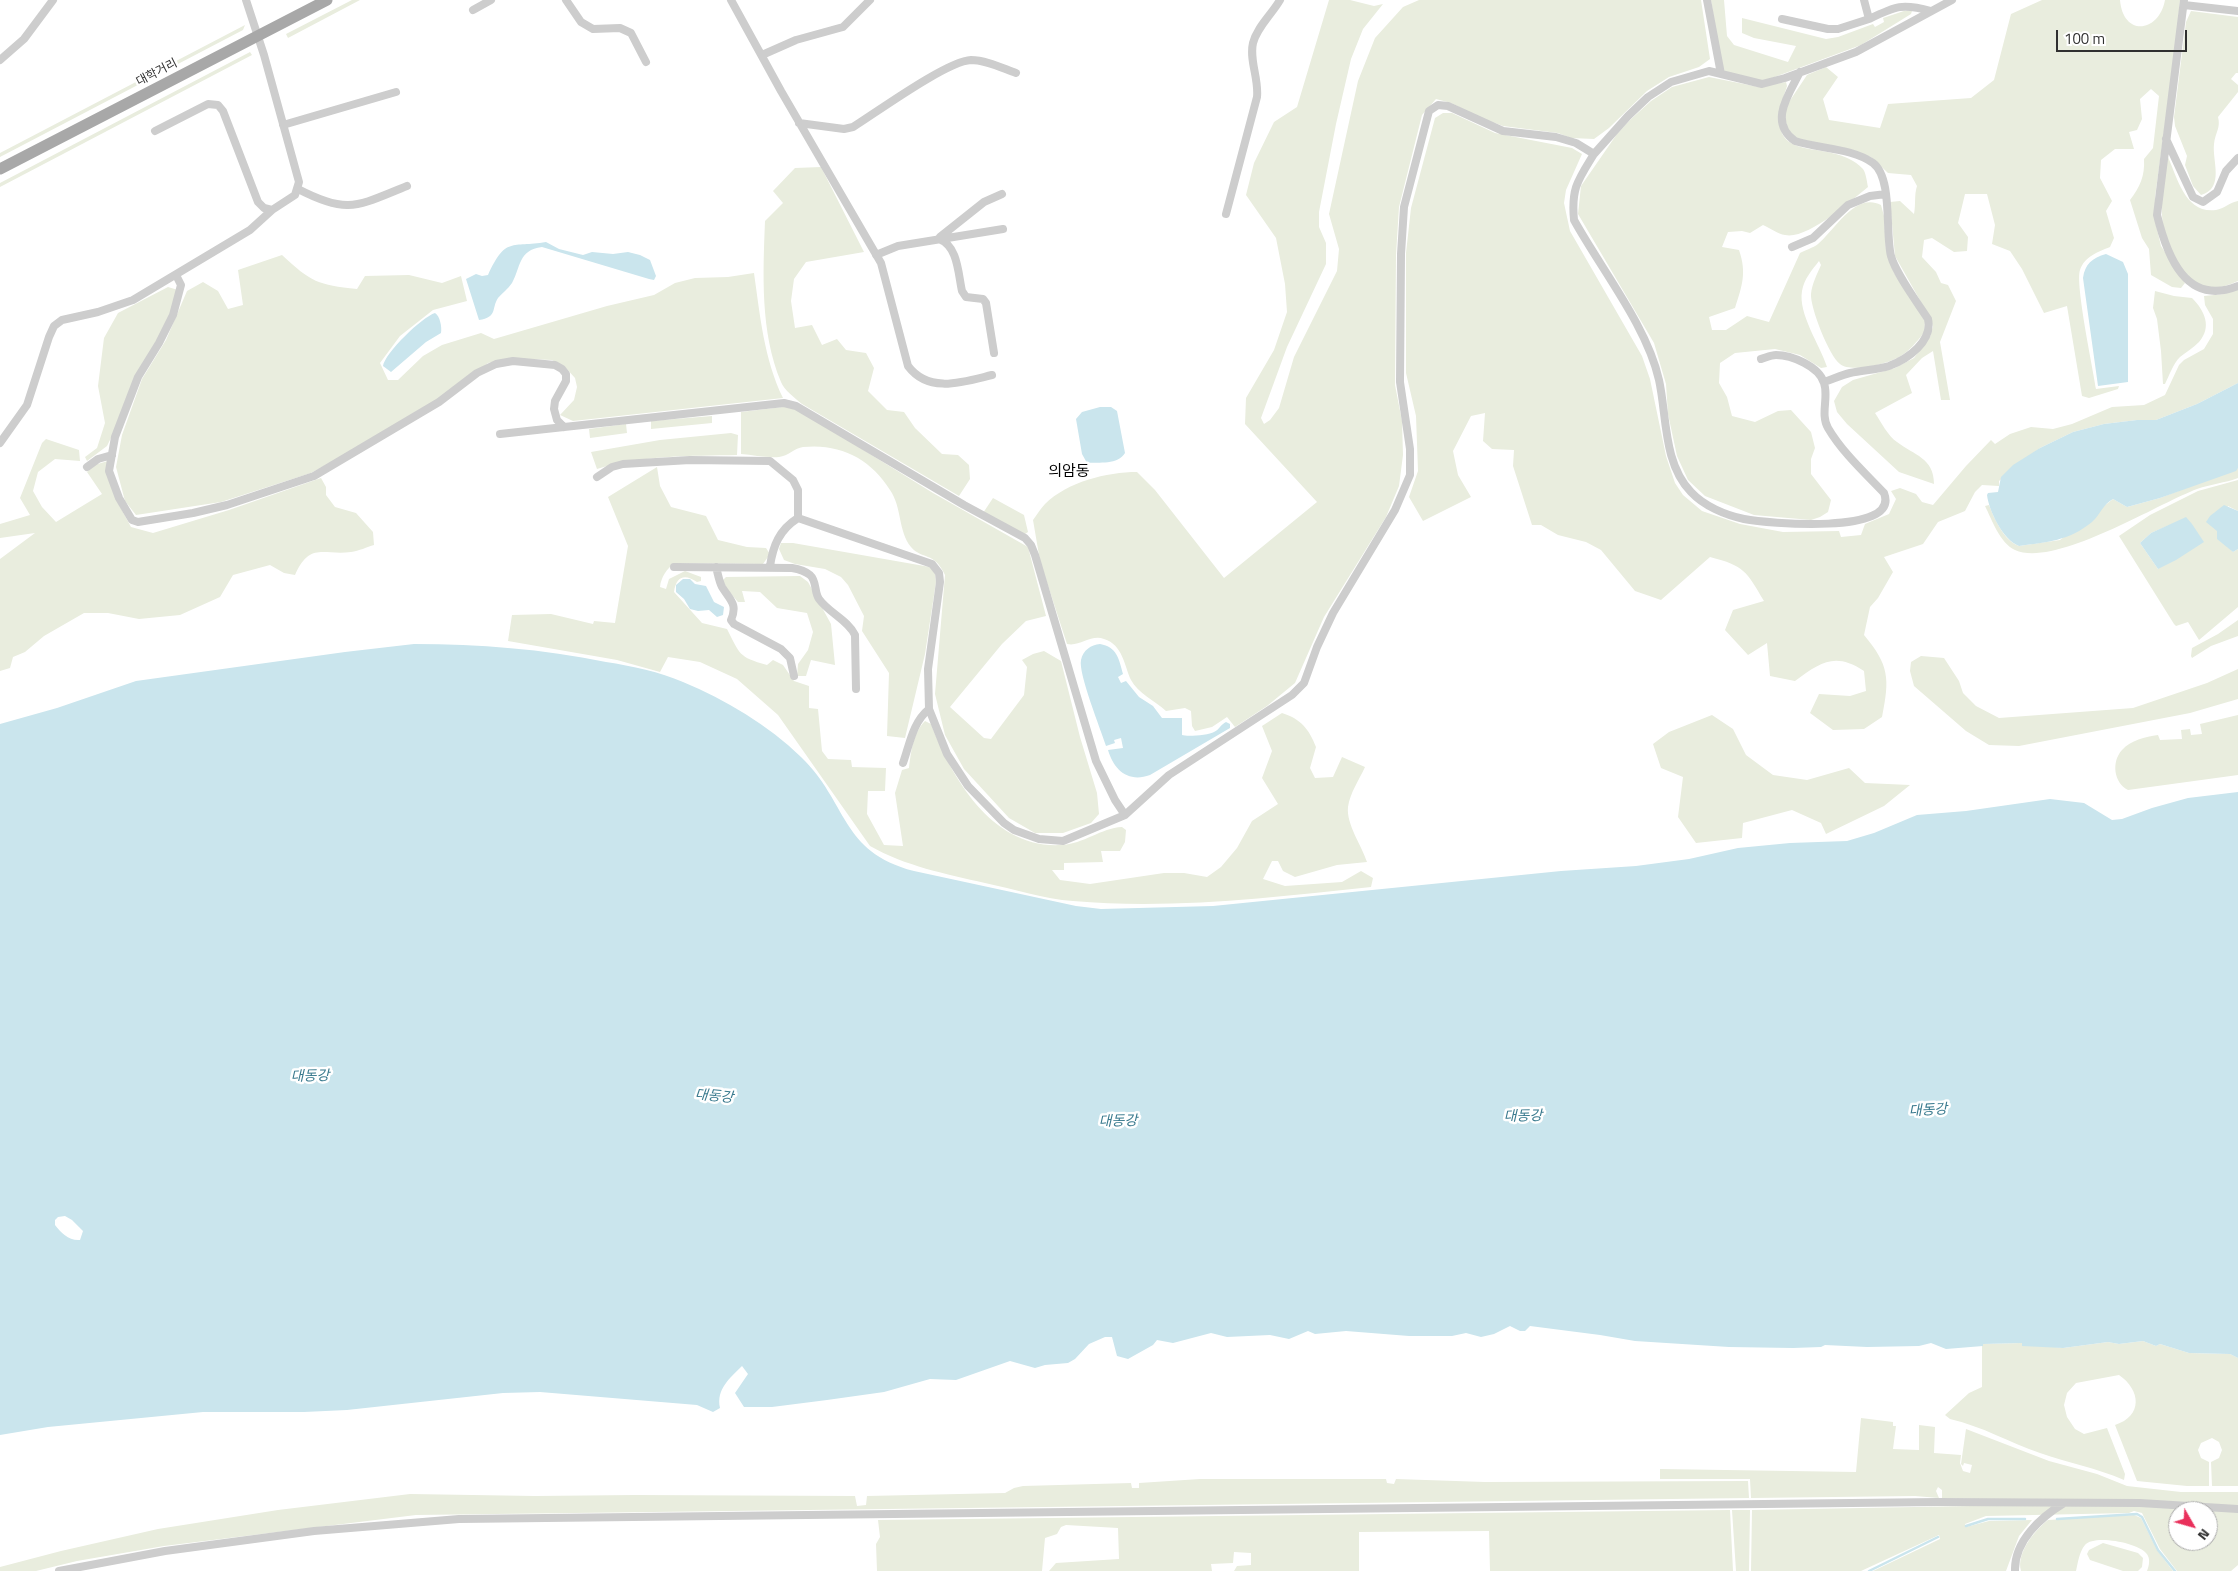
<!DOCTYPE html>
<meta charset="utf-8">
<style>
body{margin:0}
#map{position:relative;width:2238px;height:1571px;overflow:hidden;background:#fff;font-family:"Titillium Web",sans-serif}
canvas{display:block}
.north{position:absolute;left:2168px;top:1501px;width:50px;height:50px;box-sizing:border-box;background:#fff;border:1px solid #acacac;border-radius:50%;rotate:128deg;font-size:14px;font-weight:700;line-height:20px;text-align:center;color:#303030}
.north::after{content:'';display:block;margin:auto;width:18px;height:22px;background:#e9305b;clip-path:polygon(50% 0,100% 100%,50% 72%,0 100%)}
.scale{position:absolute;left:2056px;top:30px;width:131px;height:22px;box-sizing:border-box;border:2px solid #303030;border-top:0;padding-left:6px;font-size:15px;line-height:18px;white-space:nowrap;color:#303030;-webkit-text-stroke:4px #fff;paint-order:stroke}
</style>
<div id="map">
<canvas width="2238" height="1571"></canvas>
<div class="north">N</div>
<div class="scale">100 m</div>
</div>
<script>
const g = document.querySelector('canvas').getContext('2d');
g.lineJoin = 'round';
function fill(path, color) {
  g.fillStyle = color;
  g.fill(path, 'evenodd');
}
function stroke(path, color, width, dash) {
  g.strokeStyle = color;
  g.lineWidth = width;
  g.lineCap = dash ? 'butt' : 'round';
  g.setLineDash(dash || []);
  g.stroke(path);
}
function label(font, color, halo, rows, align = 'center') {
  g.font = font + ' "Titillium Web","Noto Sans KR",sans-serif';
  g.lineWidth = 5;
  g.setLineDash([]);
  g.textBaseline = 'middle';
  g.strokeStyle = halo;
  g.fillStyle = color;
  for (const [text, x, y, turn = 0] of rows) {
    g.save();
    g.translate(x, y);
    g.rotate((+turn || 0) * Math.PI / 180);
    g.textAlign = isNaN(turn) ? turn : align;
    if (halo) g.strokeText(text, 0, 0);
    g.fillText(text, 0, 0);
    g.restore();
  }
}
const green = new Path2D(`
 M352,0H360L288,38L286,34Z
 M1329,0H1350L1374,6L1383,4L1363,29L1351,59L1336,124L1319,212V227L1326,243V264L1287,347L1261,418L1264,424L1270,420L1279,408L1294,357L1337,271L1339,249L1329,214L1358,81L1375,38L1403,7L1419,0H1701L1710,59L1699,67L1669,77L1647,91L1609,128L1594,139L1571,138L1558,133L1503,126L1484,119L1451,103L1436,99L1422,115L1399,207L1396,255L1395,385L1402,421L1403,455L1399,486L1386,517L1324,617L1295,683L1267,706L1235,727L1227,717L1212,727L1195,731L1192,726L1191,711L1185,708L1166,711C1155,701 1138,693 1131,680C1124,665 1123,645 1104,639C1091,634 1080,647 1067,644L1040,561L1033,520C1037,515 1040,509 1045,504C1067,482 1107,472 1137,472L1155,490L1224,578L1317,502L1245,424L1246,398L1274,350L1287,312L1285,284L1276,238L1246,195L1254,163L1274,122L1297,107Z
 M1711,0H1724L1727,36L1734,45L1788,62L1796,46L1754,38L1742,33V18L1826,39L1838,37L1873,24L1875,27L1884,22L1883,18L1904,11H1912L1911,14L1861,45L1761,82L1723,72Z
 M2042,0H2120C2123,37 2159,33 2165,0H2180L2176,43L2155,197V221L2161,246L2185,283L2181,288L2172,287L2151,275L2149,249L2142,238L2130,200C2140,187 2145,176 2144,159L2153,148L2159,96L2151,89L2140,99L2142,119L2137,130L2129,132L2134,149H2115L2101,160L2100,178L2112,201L2106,211L2114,238L2110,247C2098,252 2085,256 2080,270C2075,284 2093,368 2096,389L2119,386L2118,389L2089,398L2082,396L2067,306L2044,313L2022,269L2010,251L1992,244L1995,225L1987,194H1965L1958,223L1968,237L1967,251L1954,252L1932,238L1924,240L1922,257L1936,272L1941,283L1948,285L1956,301L1940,342L1950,400H1941L1933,351L1922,358L1906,375L1912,393L1875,413C1881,422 1888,436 1897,442C1914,455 1934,458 1934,484L1899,472L1847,424L1837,412L1834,401L1842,387L1853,380L1895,368L1914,358L1930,337L1933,326L1930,318L1895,256L1890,202L1900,201L1914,214C1916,204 1914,195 1917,186L1911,175L1888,173L1871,157L1856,152L1796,138L1789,132L1784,116L1787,105L1807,75L1826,67L1838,77L1823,99L1829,120L1880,128L1888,104L1971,98L1994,80L2011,14Z
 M2191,11L2238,17V73H2236L2231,79L2238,85V92L2218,117C2221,128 2215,133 2214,144C2212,161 2225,188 2201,195L2193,186L2185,165L2187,156L2175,126L2174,117L2186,22Z
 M245,25L243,30L0,157V153Z
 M250,52L252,55L0,187V183Z
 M1709,77L1759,87L1786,82L1787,86C1756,174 1830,133 1863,169C1866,173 1867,182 1868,187C1851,201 1807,240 1785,235C1778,234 1770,228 1763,225L1750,233L1742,231L1728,232L1722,247L1739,250C1747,273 1742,286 1735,308L1709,317L1712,330H1726L1747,316L1769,322L1800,253C1805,250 1813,248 1818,244C1835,230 1855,192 1881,205L1884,216L1886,250L1894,273L1925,321L1924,333C1917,341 1909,352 1899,357C1887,364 1851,373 1840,364C1829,356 1810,307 1811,294C1812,284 1817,274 1821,265L1819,261C1812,270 1804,279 1802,291C1798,314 1820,345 1827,367L1821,368L1800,355L1775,349L1735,353L1720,363L1719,383L1727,397L1732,416L1755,422L1778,411L1791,410L1811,432L1815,448L1811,459V474L1831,500L1828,512L1820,517L1811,520L1754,515L1705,496L1688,480L1677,456L1668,414L1666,384L1654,343L1578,214L1581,186L1617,134L1630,120L1651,101L1672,87Z
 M1443,113H1452L1495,133L1572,148L1582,154L1566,190L1564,203L1570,231L1642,356L1650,379L1666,456L1675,483L1683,495L1702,511L1740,524L1783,532L1839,531L1841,537L1861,535L1865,524L1889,514L1896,499L1891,491L1900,488L1916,494L1922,502L1933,505L1966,466L1991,440L1995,444L2010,434L2031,427L2053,429L2072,424L2112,407L2144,405L2165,395L2179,365L2184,360L2204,349L2213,334V319L2205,305L2204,296L2224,294L2238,289V383L2197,404L2156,420H2137L2104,424L2073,432L2040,448L1999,481V486L1982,485L1975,492L1965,511L1938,522L1923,544L1884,557L1893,572L1878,598L1870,607L1864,635C1889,665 1890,678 1882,717L1864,729L1833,730L1810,713L1819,694L1850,696L1866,691L1864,671C1835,652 1821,662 1795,681L1770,676L1767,643L1748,655L1725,630L1733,610L1764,601C1746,571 1745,566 1710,557L1661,600L1635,591L1601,550L1586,542L1558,535L1541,525H1532L1513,466L1514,450L1492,449L1483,441L1485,413L1471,416L1453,451L1458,475L1471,497L1423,521L1409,497L1418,471L1416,416L1406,373V253L1411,208L1435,118Z
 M2168,157C2178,180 2186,214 2216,210C2224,209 2230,202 2238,201V281C2229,285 2218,289 2208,288C2186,284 2168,250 2164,231C2159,207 2163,181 2168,157Z
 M821,167L864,252L806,262L794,279L791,301L795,328L812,325L822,345L837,339L846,350L866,353L874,368L868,391L887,410L904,412L915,428L942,454L958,455L969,465L970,479L959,496L802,404C795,398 784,390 781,382C760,332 763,273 765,221L783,203L773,191L795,168Z
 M282,255C311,282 318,285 357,289L365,276L409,275L442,283L461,276L467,301L433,310L400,336L380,363L388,380H398L423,356L442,345L481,333L494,339L607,306L654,295L675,283L695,278L728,277L754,273C760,315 764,359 783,398L573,421L560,415L574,400L577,387L575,378L566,368L552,360L508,358L488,363L436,400L369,441L311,473L221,502L136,515L125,501L116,467L122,435L142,379L166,340L187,291L203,282L218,291L228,309L243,305L238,270Z
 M168,287L178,290L172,314L107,446L87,461L85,457L97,448L105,423L98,386L104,338L118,313Z
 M2155,291L2174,296L2192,298C2205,311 2212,327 2199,342C2193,348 2186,352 2180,357C2173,364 2169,376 2165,384H2163L2161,351L2157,319L2153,308Z
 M783,407H794L933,493L1028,547L1046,616L1026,621L1002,644L950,707L984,738L991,739L1024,695L1027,667L1022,660L1033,654L1044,651L1061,661L1080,737L1097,793L1099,814L1091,823L1063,833H1035L1009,818L964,769L945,735L935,694L945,575C934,551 922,560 911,547C898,531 902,507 890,490C871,459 840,443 803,447C795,448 788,456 779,457C767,458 753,455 741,454V412Z
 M712,416V423L651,429V421Z
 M626,424L627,433L590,438L589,429Z
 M731,433L738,435L737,455C690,456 642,455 597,469L591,452L660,440Z
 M46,439L79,450L80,461L55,459L38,472L33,491L42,507L56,522L102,494L87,472L94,465L108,461L117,501L131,527L153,533L229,510L321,478L326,487V495L335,507L356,513L373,532L374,545C367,547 359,551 351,552C324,556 310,541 295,575L284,573L270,565L233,575L220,597L180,615L139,619L108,613H84L44,636L25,652L13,657L10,668L0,671V559L35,533L0,538V524L30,515L20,498L42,443Z
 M657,467L660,486L671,507L706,516L718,540L747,547L766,548L770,554L763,564L674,563C667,569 661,577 660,587L666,589L669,579L685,571L701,577V581L697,582C684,573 676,577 674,592L702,623L727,629C740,654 738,657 767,665L773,660L783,665L794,681L809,686V708L818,709L822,751L828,759L851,760L852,767L886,768L885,791H868L867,814L884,845L903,846L895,793L902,770L909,768C911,752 913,733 925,721L931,724C952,779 993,849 1061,845C1084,844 1101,828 1122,827L1126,830L1125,842L1120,851H1101L1103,862L1064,863V870H1052L1060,880L1090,884L1164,873H1184L1207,877L1221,867L1237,848L1252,821L1278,804L1262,778L1272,751L1262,726L1282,713C1301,719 1309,729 1316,747L1310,768L1315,778L1333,777L1342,757L1365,767C1359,780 1350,793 1348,807C1346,824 1362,846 1367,862L1337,865L1295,877L1283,871L1278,861H1272L1263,879L1285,886L1342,882L1361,871L1373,878L1371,887C1273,897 1172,910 1073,901C1044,899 1014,889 985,883C946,874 905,866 870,846L778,715L737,679L700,662L668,657L660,672L617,660L508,641L512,615L551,614L593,624L594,621L615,623L628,546L608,497Z
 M2238,468V478C2225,483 2211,484 2197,489C2157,504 2055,568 2015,550C2000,543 1992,520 1985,506L1989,505C1994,518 2004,541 2019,546L2060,540L2113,499L2127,507L2160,498Z
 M2238,480V511L2228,506C2217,532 2213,530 2233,552L2238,549V607L2199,640L2188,622L2176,626L2174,624L2119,536L2150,515L2198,491ZM2186,518L2158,569L2140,543L2151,533Z
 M993,498L1024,515L1028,532L1025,534L983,513Z
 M781,543H793L930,567L935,574L936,582L925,654L905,738L887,736L889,673L862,631L864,616L848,585L841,577L825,569L795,564L784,560L779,549Z
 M800,576L808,582L831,624L835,665L811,660L806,676H797L798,664L808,650L813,632L807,613L777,608L760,592L742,591L745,602H738L726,588L723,580L726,577Z
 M2238,620V636L2211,646L2192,658L2191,656L2192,648L2218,634Z
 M1921,656L1944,658L1959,681L1963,693L1976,706L1999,718L2133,708L2207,683L2238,669V699L2190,713L2019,746L1989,745L1966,731L1914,686L1910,671L1911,662Z
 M1712,715L1733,729L1746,755L1773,775L1807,780L1849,768L1865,783L1910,785L1884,806L1826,834L1821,823L1792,810L1743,823L1742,838L1696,843L1678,817L1683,777L1661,768L1653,744L1669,732Z
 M2238,715V775L2128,790C2114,783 2111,762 2122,750C2131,740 2145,737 2158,735L2160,740L2182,739L2181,730L2190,729L2191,735L2202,734L2200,724Z
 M2143,1341L2156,1346L2160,1344L2189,1353L2230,1354L2238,1358V1486H2212L2211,1462L2219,1458L2222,1450L2219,1442L2212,1438L2201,1443L2198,1450L2201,1458L2209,1462V1486H2187L2137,1481L2115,1425C2143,1416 2141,1390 2119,1375L2076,1383L2067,1393L2064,1405L2067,1417L2075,1429L2084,1434L2107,1428L2125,1474L2124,1480C2097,1468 2068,1463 2040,1453C2008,1442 1984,1427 1950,1419L1945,1415L1969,1393L1982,1387V1344L2022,1343L2063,1348L2108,1342L2119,1344Z
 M1861,1418L1893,1422V1426H1896L1893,1449L1919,1450V1425L1935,1427L1934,1453L1961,1455L1960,1463L1963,1471L1970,1473L1972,1465L1964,1463L1963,1466L1961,1464L1966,1429L2049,1461L2097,1474L2127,1486L2181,1492H2238V1506L1942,1498V1490L1938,1487L1936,1491L1939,1498L1915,1496L1751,1498L1750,1479H1660V1469L1856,1472Z
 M1200,1479H1386L1387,1483L1394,1484L1396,1479L1485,1482L1748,1481L1749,1498L416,1515L164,1546L77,1561L36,1571H0V1567L61,1551L158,1529L278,1510L410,1494L535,1496L635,1495L855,1496L857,1506L866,1505L867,1496L1005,1493L1014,1488L1023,1486L1131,1483L1132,1488H1139V1483Z
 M2024,1505L2142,1506L2238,1512V1565L2231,1571H2177L2160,1549L2142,1513L2134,1511L2129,1513L1986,1516L1965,1524L1966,1527L1989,1521L2032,1520L2019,1536L2006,1571H1873L1940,1539L1939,1535L1861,1571H1751L1752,1510ZM2178,1511H2208V1541H2178Z
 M1730,1510L1733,1571H1490L1489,1531L1359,1532V1571H1234L1237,1566L1251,1565V1553L1234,1552L1233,1563L1211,1564L1212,1571H1049L1056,1563L1119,1559L1118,1528L1066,1525L1061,1527L1057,1534L1045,1538L1042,1571H877L876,1544L880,1537L878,1520Z
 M1732,1510H1750L1749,1571H1736Z
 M2134,1515L2141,1518L2157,1550L2173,1571H2147C2149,1566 2151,1558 2146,1553C2138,1543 2094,1534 2085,1545C2079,1552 2078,1563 2076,1571H2021C2016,1553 2035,1530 2048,1520Z
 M2103,1543L2138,1553L2143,1558L2142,1567L2138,1571H2123L2090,1560L2087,1554L2089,1550Z`);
const water = new Path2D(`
 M546,242L559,249L583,255L592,252L613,254L628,252L640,255L650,260L656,276L654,280L649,279L542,247C518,250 521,267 512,283C508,289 502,293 498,298C491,309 498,317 479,320L466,279L476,274L482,276L488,275C506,236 511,248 546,242Z
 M2106,254L2123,262L2128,274V382L2098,386L2083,278C2085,264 2092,258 2106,254Z
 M435,313C440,316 442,327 441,333L426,342L391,372L383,366C385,353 422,317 435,313Z
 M2238,383V468L2236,471L2160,498L2127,507L2113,499C2103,504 2100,515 2092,522C2069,541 2047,542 2019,546C2003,540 1989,511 1987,495L1988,493L1998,492L2001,477L2013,465L2040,448L2073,432L2104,424L2137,420H2156L2197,404Z
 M1100,407H1111L1117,411L1125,453C1118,465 1099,462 1087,463L1082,454L1076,419L1082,412Z
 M2224,505L2238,511V549L2233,552L2217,539V531L2206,522L2210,516Z
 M2186,517L2192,524L2204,542L2176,560L2158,569L2140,543L2151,533Z
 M683,579H690L695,584L706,586L714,602L724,607L723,615L717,617L709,610L698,611L690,609L684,599L676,592V585Z
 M414,644C480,644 542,649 606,662C632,666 660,672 683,682C726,700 768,725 801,757C848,802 840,852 914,871L1076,906L1101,909L1213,906L1561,871L1636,866L1689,859L1738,848L1790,843L1847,841L1874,833L1917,815L1966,811L2050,799L2084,803L2112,820L2122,819L2152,808L2188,798L2238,792V1358L2230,1354L2189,1353L2160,1344L2156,1346L2143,1341L2119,1344L2108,1342L2063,1348L2022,1346V1343L1983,1344V1346L1946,1349L1931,1343L1919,1346L1867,1347L1825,1345L1821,1347L1793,1348L1729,1347L1635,1341L1600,1335L1530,1326L1525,1331H1520L1510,1326L1494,1334L1481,1337L1466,1333L1452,1336H1409L1346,1331L1315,1334L1308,1331L1289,1339L1270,1335L1227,1337L1211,1333L1173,1343L1157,1340L1153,1345L1128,1359L1117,1356L1112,1337H1105L1089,1344L1075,1359L1068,1363L1045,1365L1035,1368L1010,1361L956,1380L930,1379L884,1392L827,1400L772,1407H744L735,1393L748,1374L742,1366C730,1378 716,1389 720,1408L713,1412L697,1405L540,1392L503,1393L347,1410L304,1412H203L48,1427L0,1435V724L57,708L136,681L345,652ZM65,1216L72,1220L83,1231L80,1240C69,1241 61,1233 55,1225V1220L58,1217Z
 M1100,644C1117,647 1119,659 1123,674L1118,677L1121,683L1126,681L1139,697L1153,706L1162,718H1182V735C1187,737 1209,735 1214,732C1219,730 1221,724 1226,722L1230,724V728L1150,775C1128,783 1114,770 1108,750L1123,748L1121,738L1114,740L1115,743L1106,746C1101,730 1078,673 1081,660C1083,650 1091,645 1100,644Z`);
const stream = new Path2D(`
 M2057,1519L2137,1514L2142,1517L2158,1550L2175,1571
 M1966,1526L1988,1519H2025
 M1869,1571L1938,1537`);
const street = new Path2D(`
 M566,0L581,22L593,29L620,28L631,33L646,62
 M731,0L781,91L881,263L908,366C929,394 963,382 992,375
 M1707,0L1721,74
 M1864,0L1869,19C1896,6 1902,3 1931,11
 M2184,0L2157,215C2167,256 2186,307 2238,286
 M2184,5L2238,11
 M473,10L491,0
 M1782,19L1828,29H1838L1869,19
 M762,55L796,40L843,27L870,0
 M0,60L24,39L53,0
 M1800,72C1789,94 1768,122 1795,141C1820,149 1852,148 1873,163C1893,178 1885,233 1891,256C1896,274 1917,302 1928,319C1933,341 1908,359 1889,366C1877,370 1863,370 1850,373C1842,375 1833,379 1824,382
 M799,123L844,129L853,127C877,112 947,61 971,60C986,60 1002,68 1016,73
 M283,125L396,92
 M155,131L208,104L218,105L223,111L258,202L264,208L272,210L295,195L299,182L264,55L246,0
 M2166,139L2193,197L2203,202L2217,192L2226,171L2238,158
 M1594,154C1578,180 1571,188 1574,220C1601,269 1647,326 1659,380C1667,416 1663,463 1691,492C1704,506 1725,515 1744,519C1765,523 1901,536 1884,493C1865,473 1842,452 1828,428C1820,414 1829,397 1824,383C1819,366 1791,355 1776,355C1771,355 1765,358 1761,359
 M298,189C348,215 357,206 407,186
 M1226,214L1257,97C1259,79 1249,60 1253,43C1257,27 1272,14 1280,0
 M940,237L984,202L1002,194
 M939,239C958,246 958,273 962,291L966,297L983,299L986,303L994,353
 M1792,247L1813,238L1848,205L1870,196L1886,194
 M876,255L898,246L1003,229
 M176,275L181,285L173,315L159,343L138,377L115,437L109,471L119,498L132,520L138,522L193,513L227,505L314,476L439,402L477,373L496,364L513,361L555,365L562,369L566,374V381L555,401L554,409L557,420L564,427
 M500,434L784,403L796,406L964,505L1025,538L1031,545L1035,555L1096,761L1115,800L1125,815
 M0,443L27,405L49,337L54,326L62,320L98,312L133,300L250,230L272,210
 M87,467L98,459L112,455
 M597,477L612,467L623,464L690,460L770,461L793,480L798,490V518L932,564L939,573L940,582L928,669L929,709L947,754L968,786L1004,823L1014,830L1039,839L1063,841L1125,815L1169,775L1292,695L1304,683L1317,647L1333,613L1395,510L1410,475V449L1400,382L1401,254L1404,207L1429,111L1438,105L1448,106L1503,131L1556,137L1576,143L1594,154L1628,116L1648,97L1671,82L1709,71L1762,84L1785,78L1856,52L1952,0
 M770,566C773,546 779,530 798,518
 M674,567L792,568C798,569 804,570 810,575C817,581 814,592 819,599C829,613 848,620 855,635L856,689
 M716,567C718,574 719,581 722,587C730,600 738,604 731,620L734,624L781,649L790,658L794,676
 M903,763C910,743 913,722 929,709
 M59,1571L165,1551L314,1531L459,1519L1938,1502L2140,1503L2238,1509
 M2015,1571C2014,1541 2041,1517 2064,1503`);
const primary = new Path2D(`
 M0,169L327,0`);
const streetNames = [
 ["대학거리",157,73,-27]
];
const waterNames = [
 ["대동강",310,1077,-1],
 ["대동강",714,1097,5],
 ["대동강",1928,1111,-3],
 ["대동강",1523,1117,-1],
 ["대동강",1118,1122,-1]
];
const quarterNames = [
 ["의암동",1069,472]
];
fill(green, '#e9edde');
fill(water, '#cae5ed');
stroke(stream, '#cae5ed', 2.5);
stroke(street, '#cdcdcd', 8);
stroke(primary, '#a8a8a8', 11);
label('12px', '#303030', '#fff', streetNames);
label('italic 14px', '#397a8e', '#fff', waterNames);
label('15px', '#000', '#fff', quarterNames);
</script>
